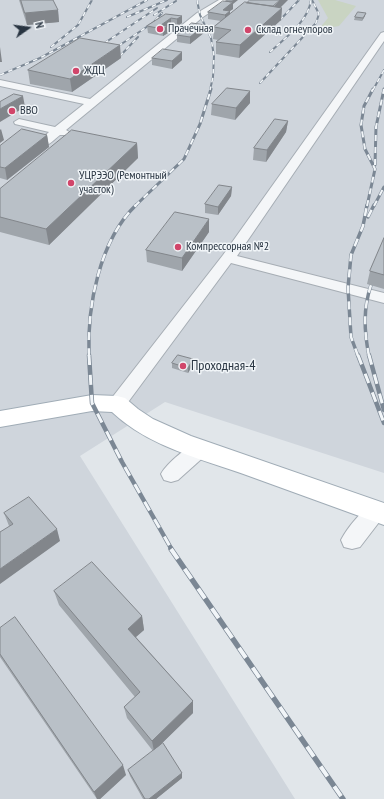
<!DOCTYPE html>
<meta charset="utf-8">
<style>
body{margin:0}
#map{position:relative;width:384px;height:799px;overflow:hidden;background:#e1e6ea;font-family:"PT Sans Narrow",sans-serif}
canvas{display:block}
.north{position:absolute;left:8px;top:8px;width:40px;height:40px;-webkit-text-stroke:3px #f1f5f8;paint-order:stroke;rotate:76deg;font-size:11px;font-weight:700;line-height:16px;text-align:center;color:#293542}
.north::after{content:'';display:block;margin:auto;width:14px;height:18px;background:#293542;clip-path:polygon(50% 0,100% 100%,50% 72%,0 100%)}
</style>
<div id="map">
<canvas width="384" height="799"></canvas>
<div class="north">N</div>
</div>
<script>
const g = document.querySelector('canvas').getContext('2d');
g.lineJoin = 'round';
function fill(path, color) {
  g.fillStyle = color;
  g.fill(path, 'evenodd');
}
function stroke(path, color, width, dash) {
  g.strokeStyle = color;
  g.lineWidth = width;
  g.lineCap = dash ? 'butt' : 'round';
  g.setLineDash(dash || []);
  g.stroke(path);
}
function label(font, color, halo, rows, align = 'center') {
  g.font = font + ' "PT Sans Narrow",sans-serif';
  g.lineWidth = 3;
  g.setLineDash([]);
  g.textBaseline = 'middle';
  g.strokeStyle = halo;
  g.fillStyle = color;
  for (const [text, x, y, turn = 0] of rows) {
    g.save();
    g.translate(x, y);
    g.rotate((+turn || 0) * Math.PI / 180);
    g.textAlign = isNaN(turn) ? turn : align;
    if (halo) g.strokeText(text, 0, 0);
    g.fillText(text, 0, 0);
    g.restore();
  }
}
const built = new Path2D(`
 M0,0H384V473L165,402L80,456L295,799H0Z`);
const green = new Path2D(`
 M318,0H335L356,6L339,26L328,28L323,31L319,29L328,18Z`);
const minor = new Path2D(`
 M219,0H228L203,17L66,130L71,133L69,135H60C53,140 48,148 39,145L37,143L49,132L15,124L14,122L19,119L55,127L84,104L0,86V80L90,99L197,13Z
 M384,32V41L237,256L384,293V303L231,263L123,409L117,411L111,409L108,404L111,399L223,255L381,33Z
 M200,441L207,444L210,449L207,454L178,480L171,482L164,480L161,474C167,463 189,445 200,441Z
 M376,502L384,506L383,517L360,547L352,549L344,547L341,540C347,528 364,507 376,502Z`);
const major = new Path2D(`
 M92,395L117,396L125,398L138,409L153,419L191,436L384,503V525C339,509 294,492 249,476C202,459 149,447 112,412L92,411L0,427V411Z`);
const railFar4 = new Path2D(`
 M197,0L200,15L211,38L214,56L213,77L210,90
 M154,15L176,1
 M127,17L167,0
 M280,20L299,0
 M51,47L78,25L92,0
 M97,48L157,8
 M111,51L154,22L162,13
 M270,52C285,38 308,22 311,0
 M120,56L138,37
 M0,75L40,58L147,0
 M260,83L316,23L319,14L312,0
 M373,90L384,70`);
const railFar3 = new Path2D(`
 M375,165L376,127L384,89
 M135,206L184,159L200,124L211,89
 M367,206L375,169L365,149L361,125L364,106L373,89
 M374,206L384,187`);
const railFar2 = new Path2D(`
 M368,217L374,205
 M89,356C87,307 99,241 136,205
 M358,356L351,337L348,288L351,255L363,226L367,205
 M369,356C364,331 363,309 371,285`);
const railFar1 = new Path2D(`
 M89,355L92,403L122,462L172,550
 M358,355L384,423
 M369,355L384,410`);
const rail = new Path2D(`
 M171,549L343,799`);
const wall = new Path2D(`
 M19,0H53L58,10L59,22L27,25Z
 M233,4V9L230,11V14L282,8L281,20L239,58L216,54V42L218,40L213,39L214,27L221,21L208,19V12Z
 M166,14L182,16V23L177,26L171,25L167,27L168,33L163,36L148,33L147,26Z
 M365,16L362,21L354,20L355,17Z
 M205,25V32L190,44L177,42V35Z
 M121,58L72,92L30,84L28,70Z
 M152,58L182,60L172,69L152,65Z
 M250,91V103L235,120L211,115L212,104Z
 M288,121L286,132L266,162L253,160L254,148Z
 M47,135L49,147L7,180L0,178V146Z
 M137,143L138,158L49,245L0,232V189Z
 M232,187L231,196L218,215L205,213V204Z
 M209,232L182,271L147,262L146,250Z
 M384,238V289L367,284L370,271Z
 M172,363L193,364L188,373L172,368Z
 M4,513L60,541L9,526Z
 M54,591L142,616L144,630L136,637L193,701V713L159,746L182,773V778L156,799H143L130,776L128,770L153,751L127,718L124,707L135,697L59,605Z
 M0,628L126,775L100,799H97L0,657Z`);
const shadedWall = new Path2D(`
 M234,0H238L233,4V9L230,11V18L225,22V15L223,10Z
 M280,0H288L272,16L282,8L281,20L239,58L240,45L271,9Z
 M58,10L59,22L27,25L25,13Z
 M366,13L365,16L362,21L363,18Z
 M182,16V23L177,26V19Z
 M171,18V25L167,27L168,33L163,36V29L161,25Z
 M205,25V32L190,44V37Z
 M120,45L121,58L72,92L70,79Z
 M0,47L2,62H0Z
 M182,52V60L172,69V61Z
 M250,91V103L235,120L236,108Z
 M23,96L25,107L0,122V109Z
 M288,121L286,132L266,162L267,150Z
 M1,129L4,140L0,143V130Z
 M47,135L49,147L7,180L5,168Z
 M137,143L138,158L49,245L46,229Z
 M232,187L231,196L218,215V207Z
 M209,219V232L182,271V258Z
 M193,359V364L188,373V368Z
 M57,529L60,541L0,584V569Z
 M142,616L144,630L130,642L128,629Z
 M193,701V713L154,751L152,741Z
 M123,765L126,775L100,799H97L94,792Z
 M182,773V778L156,799H149Z`);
const building = new Path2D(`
 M21,0H53L58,10L25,13Z
 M227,0H234L231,2L226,1Z
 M250,0H280L273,6L247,3Z
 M223,1L233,2L223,10L230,11L225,15L208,12Z
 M245,2L282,8L240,45L216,42L231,30L214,27Z
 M358,12L366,13L363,18L355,17Z
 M166,14L182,16L177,19L171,18L161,25L167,26L163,29L147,26Z
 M192,23L205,25L190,37L177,35Z
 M80,38L120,45L70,79L28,70Z
 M163,49L182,52L172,61L152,58Z
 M227,88L250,91L236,108L212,104Z
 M14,94L23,96L0,109V102Z
 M275,119L288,121L267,150L254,148Z
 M22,129L47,135L5,168L0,167V146Z
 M72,130L137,143L46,229L0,217V189Z
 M219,185L232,187L218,207L205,204Z
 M175,212L209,219L182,258L146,250Z
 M384,238V275L370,271Z
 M178,355L193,359L188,368L172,363Z
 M29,497L57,529L0,569V532L13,524L4,513Z
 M92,562L142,616L128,629L193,701L152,741L124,707L140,692L54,591Z
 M15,617L123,765L94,792L0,654V628Z
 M163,743L182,773L149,799H145L128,770Z`);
const markers = [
 [160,29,4,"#d1456a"],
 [248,30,4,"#d1456a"],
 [76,71,4,"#d1456a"],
 [12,111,4,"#d1456a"],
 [71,183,4,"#d1456a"],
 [178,247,4,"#d1456a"],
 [183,366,4,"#d1456a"]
];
const farPoinames = [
 ["Прачечная",168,29],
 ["Склад огнеупоров",256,30],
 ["ЖДЦ",84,71],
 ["ВВО",20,111],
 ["УЦРЭЭО (Ремонтный",79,176],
 ["участок)",79,190],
 ["Компрессорная №2",186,247]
];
const poiNames = [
 ["Проходная-4",191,366]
];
fill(built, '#cfd5dc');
fill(green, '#c9d4c2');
stroke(minor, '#a6adb4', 2);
stroke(major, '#a0acb6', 2);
fill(minor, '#f4f6f8');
fill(major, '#fff');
stroke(railFar4, '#7b8794', 2);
stroke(railFar3, '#7b8794', 3);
stroke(railFar2, '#7b8794', 3.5);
stroke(railFar1, '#7b8794', 4.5);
stroke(rail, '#7b8794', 5.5);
stroke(railFar4, '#f1f5f8', 1.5, [4.5]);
stroke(railFar3, '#f1f5f8', 2, [6]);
stroke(railFar2, '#f1f5f8', 2.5, [8]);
stroke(railFar1, '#f1f5f8', 3, [10]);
stroke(rail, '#f1f5f8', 4, [12]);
fill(wall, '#9fa5ab');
fill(shadedWall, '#82868b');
fill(building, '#b9c0c7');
stroke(building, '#82868b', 1);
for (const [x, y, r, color] of markers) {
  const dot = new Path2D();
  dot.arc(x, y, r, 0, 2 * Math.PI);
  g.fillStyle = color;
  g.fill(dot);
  stroke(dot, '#f1f5f8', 1.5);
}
label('12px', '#293542', '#f1f5f8', farPoinames, 'left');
label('14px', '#293542', '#f1f5f8', poiNames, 'left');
</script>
